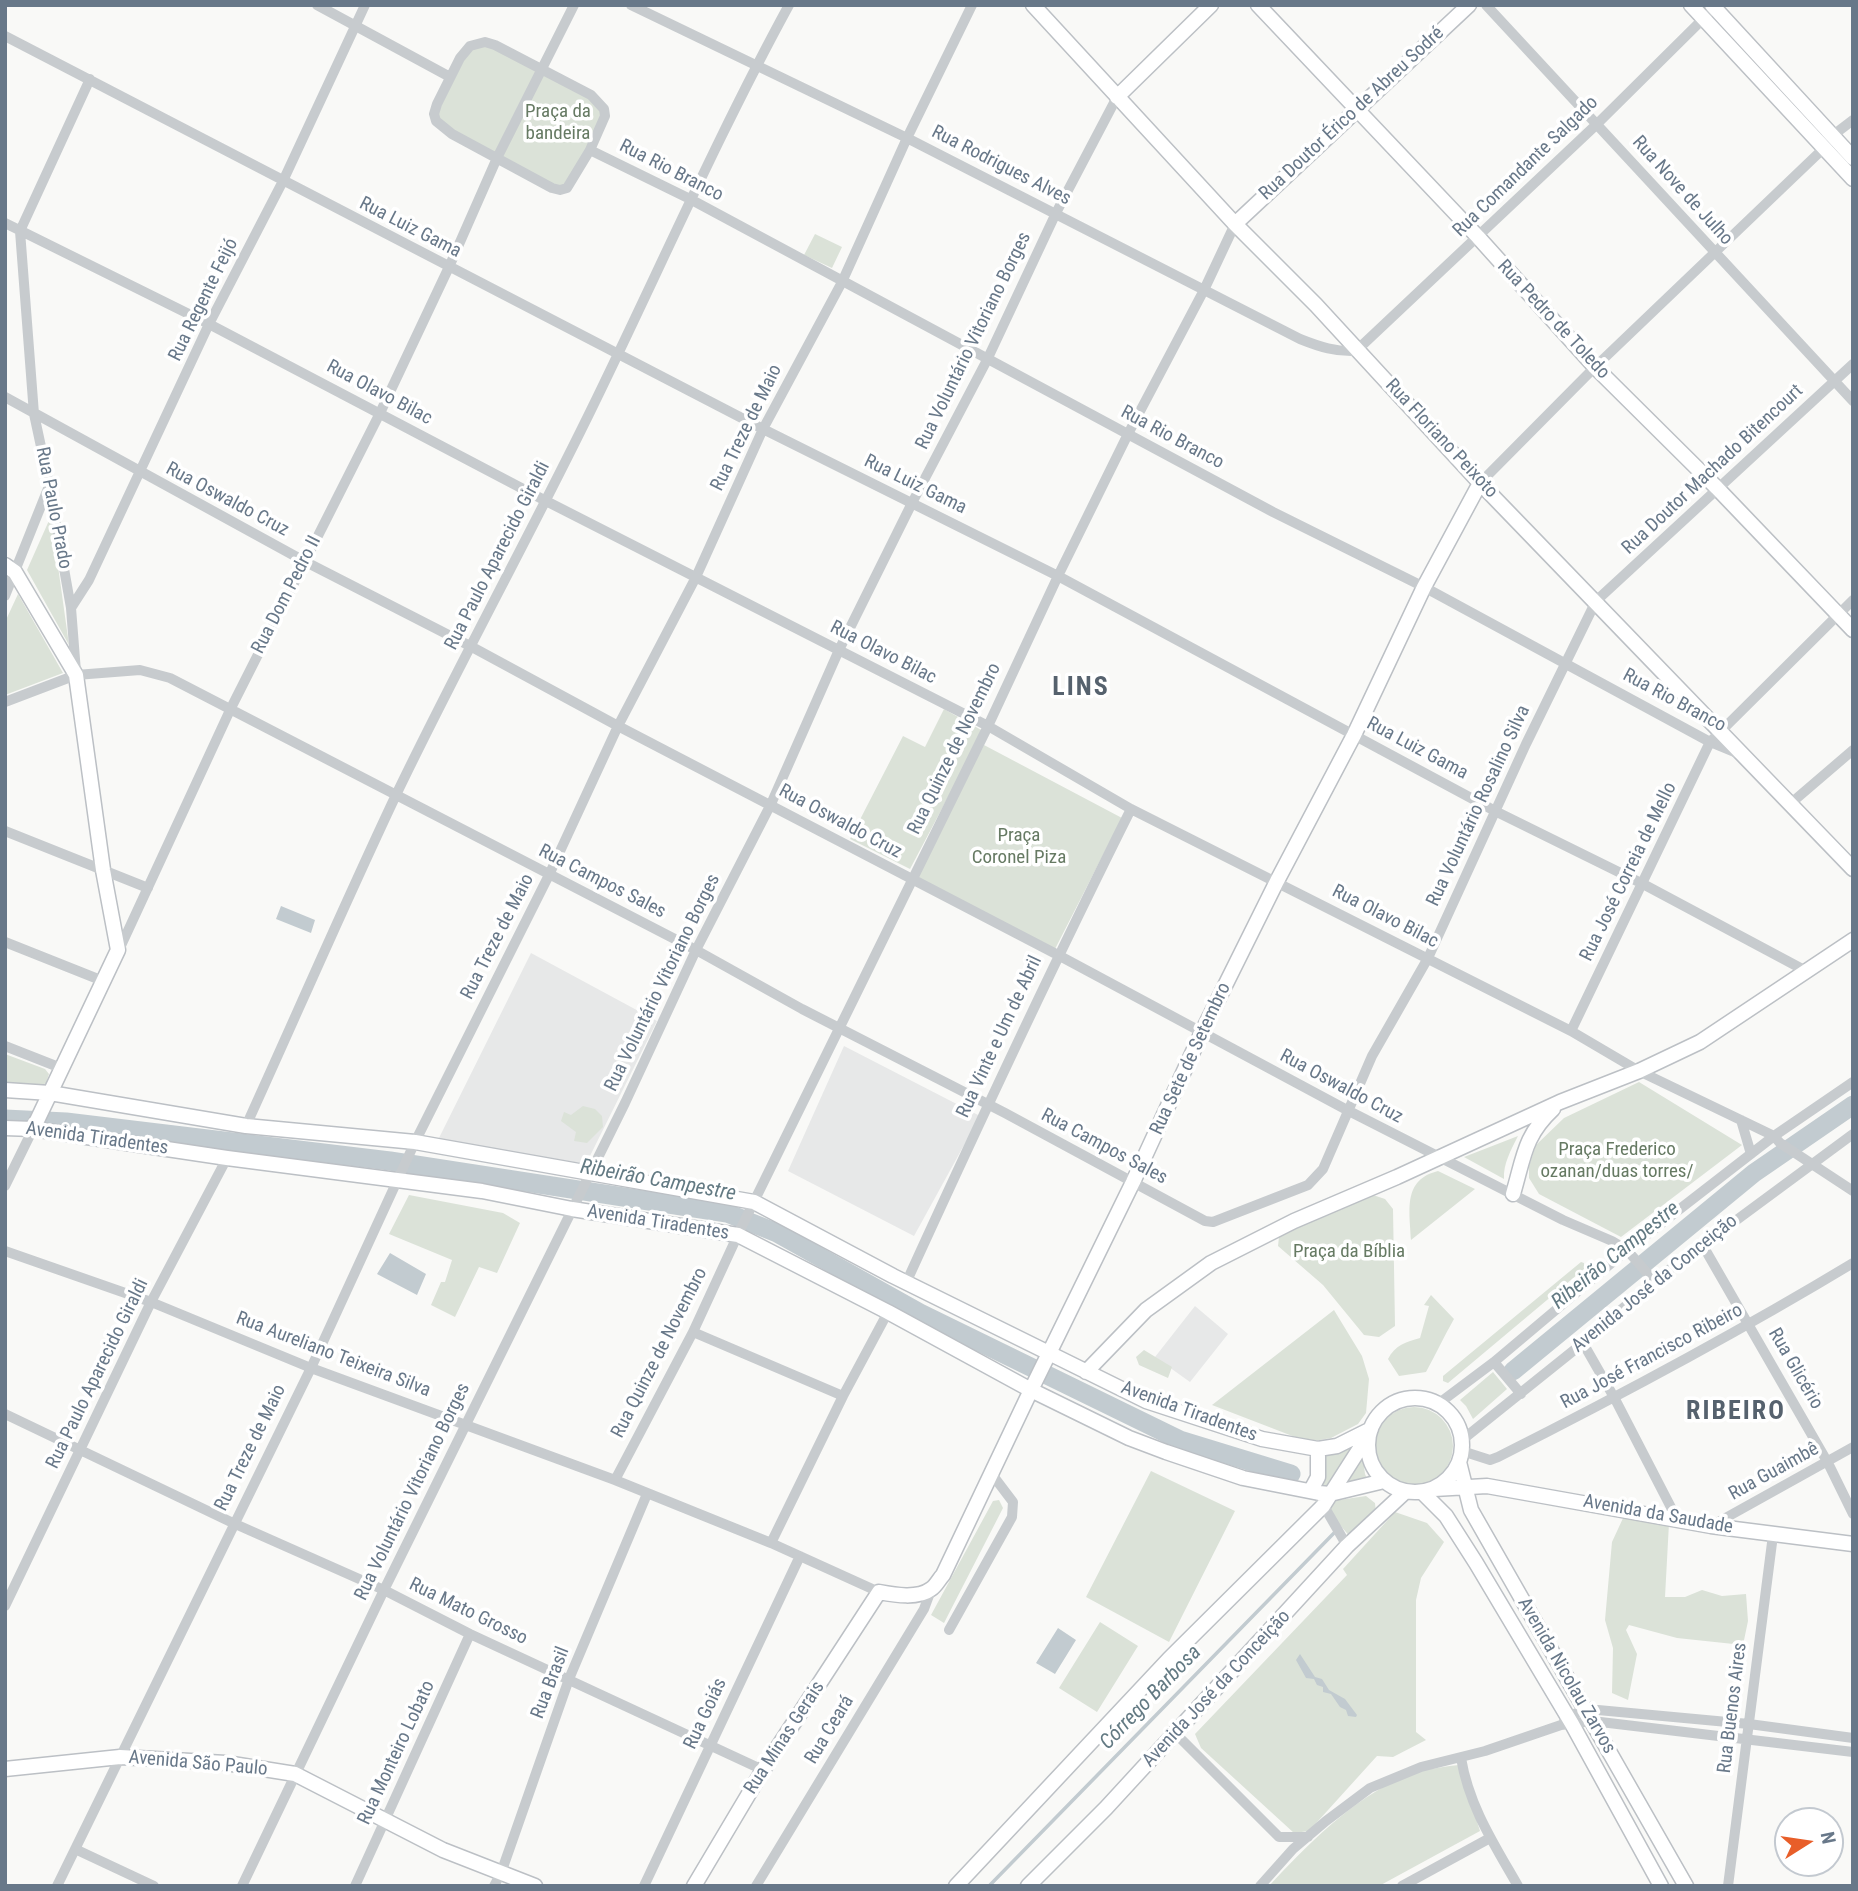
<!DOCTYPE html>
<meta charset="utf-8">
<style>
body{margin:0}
#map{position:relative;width:1858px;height:1891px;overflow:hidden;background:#f9f9f7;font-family:"Roboto Condensed",sans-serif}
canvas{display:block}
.frame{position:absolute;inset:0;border:7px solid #687889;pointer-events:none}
.north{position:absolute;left:1774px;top:1807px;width:70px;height:70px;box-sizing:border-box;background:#fff;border:2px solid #c3c9d0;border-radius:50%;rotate:78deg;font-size:19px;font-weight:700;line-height:28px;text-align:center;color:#687889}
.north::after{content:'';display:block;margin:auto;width:24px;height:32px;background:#e85e29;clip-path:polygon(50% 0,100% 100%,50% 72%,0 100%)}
</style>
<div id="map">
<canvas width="1858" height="1891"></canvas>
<div class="frame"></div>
<div class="north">N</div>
</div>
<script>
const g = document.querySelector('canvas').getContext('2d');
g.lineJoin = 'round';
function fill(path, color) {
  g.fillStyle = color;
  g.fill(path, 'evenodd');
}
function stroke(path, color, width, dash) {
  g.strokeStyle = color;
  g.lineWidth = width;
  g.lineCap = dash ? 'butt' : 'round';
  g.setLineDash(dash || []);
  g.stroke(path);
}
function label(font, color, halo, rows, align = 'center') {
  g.font = font + ' "Roboto Condensed",sans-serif';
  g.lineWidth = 7;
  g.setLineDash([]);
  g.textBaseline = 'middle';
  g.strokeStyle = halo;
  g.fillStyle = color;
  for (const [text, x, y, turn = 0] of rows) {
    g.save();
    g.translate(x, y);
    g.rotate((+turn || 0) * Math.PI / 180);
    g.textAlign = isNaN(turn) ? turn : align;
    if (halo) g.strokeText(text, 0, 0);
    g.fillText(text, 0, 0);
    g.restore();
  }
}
const built = new Path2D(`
 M531,953L657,1021L586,1164L438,1140Z
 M844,1046L980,1116L914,1236L788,1171Z
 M1195,1306L1228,1334L1190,1382L1155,1357Z`);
const green = new Path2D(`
 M485,44L539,70L496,156L437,121L438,105L466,52Z
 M541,71L595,98L603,109L598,131L561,189L499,158Z
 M815,234L842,247L832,268L804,255Z
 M51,516L69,645L27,570Z
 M18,594L63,673L5,695V622Z
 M944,709L983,731L910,869L850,839L903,736L925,747Z
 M984,745L1122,818L1055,949L915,877Z
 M5,1054L45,1069L49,1074L46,1083L43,1085L5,1083Z
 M1639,1082L1742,1145L1621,1237L1539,1194L1529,1178V1166L1536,1145L1564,1118Z
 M583,1106L595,1109L602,1116L603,1127L587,1143L574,1141L576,1132L561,1121L564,1112L571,1115Z
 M1518,1136C1511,1150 1503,1164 1504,1179L1464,1157Z
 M1438,1171L1475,1189L1411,1240C1410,1211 1402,1180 1438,1171Z
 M409,1195L503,1213L520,1223L497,1273L479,1267L455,1317L431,1305L441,1282H445L452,1260L389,1234Z
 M1373,1195L1385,1199L1393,1209L1395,1326L1379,1337L1364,1335L1323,1285L1278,1246L1279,1237L1286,1232Z
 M1581,1262L1584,1263V1269L1448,1383L1443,1381V1376Z
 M1431,1295L1454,1319C1444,1336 1436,1354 1426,1372L1399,1376L1388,1359C1395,1345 1406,1342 1420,1338L1429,1306L1424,1305Z
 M1334,1310L1362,1356L1369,1379L1366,1413L1358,1424L1331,1438L1308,1442L1212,1405Z
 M1144,1350L1172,1367L1168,1378L1139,1365L1136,1357Z
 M1493,1372L1507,1389L1473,1419L1466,1406L1460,1400Z
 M1375 1446a39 39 0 1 1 78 0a39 39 0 1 1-78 0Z
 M1352,1446L1330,1485L1326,1488L1319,1484L1323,1454Z
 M1362,1450L1365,1474L1368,1481H1345Z
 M1151,1471L1235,1511L1169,1642L1086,1597Z
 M1366,1496L1375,1503L1376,1513L1352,1539L1326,1509L1332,1501Z
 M999,1500L1003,1508L944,1623L931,1615L993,1501Z
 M1395,1512L1427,1523L1444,1542L1421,1578L1416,1600V1732L1426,1740L1393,1757L1377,1756L1309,1831L1294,1833L1201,1748L1195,1734L1347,1575L1343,1569Z
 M1624,1516L1669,1523L1665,1597H1685L1702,1590L1722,1596L1746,1594L1748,1621L1743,1645L1677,1638L1629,1625L1626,1630L1637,1654L1628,1700L1612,1693L1613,1648L1605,1620L1612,1542Z
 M1100,1622L1138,1646L1097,1712L1059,1688Z
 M1459,1765L1480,1831L1379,1886H1269C1304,1848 1353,1798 1402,1778C1419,1770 1440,1767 1459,1765Z`);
const water = new Path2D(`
 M281,906L315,920L311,933L276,919Z
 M390,1253L426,1274L417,1295L377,1274Z
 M1058,1628L1076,1640L1055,1674L1036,1663Z
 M1300,1654L1315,1677L1322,1679L1329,1690L1345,1699L1357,1715L1356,1717L1348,1716L1346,1710L1340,1707L1331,1694L1323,1692V1687L1317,1685L1314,1679L1306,1678L1296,1660Z`);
const stream = new Path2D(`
 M989,1886L1335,1532`);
const river = new Path2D(`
 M5,1119L66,1122L390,1161L727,1213L777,1233L920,1313L1180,1440L1291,1474
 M1513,1371L1754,1173L1853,1105`);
const street = new Path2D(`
 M317,5L450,77
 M631,5L907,138L1300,339C1320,347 1336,352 1356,351L1597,124L1707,15
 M1486,5L1853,401
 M5,36L763,429L1058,576L1497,812L1643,884L1806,971
 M485,42L495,45L591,95L604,109L605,116L590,150L567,188L560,190L552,188L452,134L436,121L434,114L437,104L460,58L470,46Z
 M1827,135L1832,136L1853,120
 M590,150L690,199L1273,512L1424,587L1710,742L1739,754
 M5,223L209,324L546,501L988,726L1131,809L1571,1031L1639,1071L1774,1136L1780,1143L1853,1191
 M5,397L304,561L472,647L618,726L1058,955L1347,1110L1563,1220L1612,1241L1627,1250L1654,1281
 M1480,483L1595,367L1824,148H1827
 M5,596L49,486
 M71,608L89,580L209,324L283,181L365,5
 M76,672L71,608L49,484L34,414L20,231L90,79
 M5,702L76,675L140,670L170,678L696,950L802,1009L1005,1113L1205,1221L1213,1222L1308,1185L1323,1169L1372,1056L1428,958L1526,744L1596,601L1853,364
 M1790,804L1853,750
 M5,831L148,888
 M5,942L103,981
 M119,950L231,708L380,413L449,267L497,158L574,5
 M1571,1031L1710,742L1853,600
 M5,1046L61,1068
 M1741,1120L1751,1154
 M246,1126C296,1016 344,905 396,795C458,666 528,539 591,410C657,275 717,137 789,5
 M5,1186L33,1129
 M1702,1244L1828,1463L1853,1514
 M5,1251L151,1302L311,1368L615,1480L771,1543L879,1592
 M906,1283C979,1123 1053,965 1131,809
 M693,1332L843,1396
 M1583,1343L1615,1399L1677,1519
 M1494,1362L1521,1394
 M1438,1404L1494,1362L1627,1250L1774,1136L1853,1082
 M5,1414L233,1523L384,1590L470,1634L763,1770
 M1462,1440L1583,1343L1654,1281L1853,1134
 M1462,1451L1490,1460L1498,1457C1619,1396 1737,1333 1853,1263
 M615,1480L693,1332L741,1228L988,726L1058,576L1128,434L1204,290L1235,224
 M1321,1501L1347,1546
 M1711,1526L1853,1447
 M771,1543L843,1396L888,1312
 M5,1606L151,1302L227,1158
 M949,1630L1012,1517L1013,1502L991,1473
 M1564,1721C1572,1712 1586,1710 1598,1710L1749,1724L1853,1738
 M1182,1740L1279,1837H1308
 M1461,1758C1469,1806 1494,1844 1518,1886
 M75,1849L154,1886
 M57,1886L311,1368L415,1142L549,875L618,726L696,577L763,429L842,282L907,138L972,5
 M242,1886L384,1590L625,1103L696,950L771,804L839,650L912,503L987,360L1056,213L1117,97
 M355,1886L470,1634
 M494,1886L501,1873L569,1679L647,1494
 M644,1886L800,1556
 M756,1886L924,1609L931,1590
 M1260,1886L1293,1849L1326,1821L1370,1788L1421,1767L1485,1751L1561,1725L1592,1721L1853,1752
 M1402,1886L1490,1838
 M1728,1886L1773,1535`);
const secondary = new Path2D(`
 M1033,5L1235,224L1316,305L1480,483L1853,869
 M1258,5L1478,237L1595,367L1717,488L1853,630
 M1691,5L1853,179
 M1712,5L1853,158
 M1117,97L1211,5
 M1235,224L1469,5
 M5,565L15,572L76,675L103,870L118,950L33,1129
 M5,1090L50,1093L246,1126L415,1142L754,1202L893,1276L1146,1401L1262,1439L1318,1449L1337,1446L1371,1429
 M5,1128L33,1129L227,1158L482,1191L572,1209L738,1235L888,1312L1031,1390L1129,1438L1166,1452L1243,1478L1319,1493L1330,1494L1384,1481
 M1513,1194C1524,1157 1524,1136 1553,1109
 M1086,1372L1146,1310L1211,1263L1294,1221L1397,1177L1560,1102L1639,1071L1700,1042L1853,940
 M1368 1445a47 47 0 1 1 94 0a47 47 0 1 1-94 0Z
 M1459,1462L1471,1510L1686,1886
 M1434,1489L1487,1486L1711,1526L1853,1544
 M1311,1490L1318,1477V1449
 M1422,1492L1446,1516L1476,1563L1572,1724L1661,1886
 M5,1769L120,1757L226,1763L295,1774L443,1850L535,1886
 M694,1886L763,1770L879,1592C895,1595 918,1599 931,1589C936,1586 939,1579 943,1575L1031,1390L1133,1182L1202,1032L1277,881L1354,735L1424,587L1480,483
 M956,1886L1169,1659L1323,1506L1369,1434
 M1028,1886L1106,1808L1347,1546L1405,1492`);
const parkNames = [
 ["Praça da",558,112],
 ["bandeira",558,134],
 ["Praça",1019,836],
 ["Coronel Piza",1019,858],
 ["Praça Frederico",1617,1150],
 ["ozanan/duas torres/",1617,1172],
 ["Praça da Bíblia",1349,1252]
];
const streetNames = [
 ["Rua Doutor Érico de Abreu Sodré",1352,114,-43],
 ["Rua Rodrigues Alves",1001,166,27],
 ["Rua Comandante Salgado",1526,167,-44],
 ["Rua Rio Branco",671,171,27],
 ["Rua Nove de Julho",1682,191,48],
 ["Rua Luiz Gama",410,228,27],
 ["Rua Regente Feijó",204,300,-64],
 ["Rua Pedro de Toledo",1553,320,47],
 ["Rua Voluntário Vitoriano Borges",974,341,-64],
 ["Rua Olavo Bilac",379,393,28],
 ["Rua Treze de Maio",747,428,-64],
 ["Rua Rio Branco",1172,438,28],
 ["Rua Floriano Peixoto",1441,439,47],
 ["Rua Doutor Machado Bitencourt",1713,470,-43],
 ["Rua Luiz Gama",915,485,26],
 ["Rua Oswaldo Cruz",227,500,28],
 ["Rua Paulo Prado",53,508,79],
 ["Rua Paulo Aparecido Giraldi",498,556,-63],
 ["Rua Dom Pedro II",287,595,-63],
 ["Rua Olavo Bilac",883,653,27],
 ["Rua Rio Branco",1674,701,28],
 ["Rua Quinze de Novembro",955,749,-64],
 ["Rua Luiz Gama",1417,749,28],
 ["Rua Voluntário Rosalino Silva",1479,806,-65],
 ["Rua Oswaldo Cruz",840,822,28],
 ["Rua José Correia de Mello",1629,872,-64],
 ["Rua Campos Sales",602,882,27],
 ["Rua Olavo Bilac",1385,917,27],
 ["Rua Treze de Maio",498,937,-63],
 ["Rua Voluntário Vitoriano Borges",663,983,-64],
 ["Rua Vinte e Um de Abril",1000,1037,-65],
 ["Rua Sete de Setembro",1191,1059,-65],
 ["Rua Oswaldo Cruz",1341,1087,28],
 ["Avenida Tiradentes",97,1139,8],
 ["Rua Campos Sales",1104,1147,28],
 ["Avenida Tiradentes",658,1223,9],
 ["Avenida José da Conceição",1655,1284,-39],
 ["Rua Quinze de Novembro",660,1353,-63],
 ["Rua Aureliano Teixeira Silva",333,1355,21],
 ["Rua José Francisco Ribeiro",1652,1357,-28],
 ["Rua Glicério",1795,1369,60],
 ["Rua Paulo Aparecido Giraldi",98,1374,-64],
 ["Avenida Tiradentes",1189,1412,20],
 ["Rua Treze de Maio",251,1448,-64],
 ["Rua Guaimbê",1774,1472,-29],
 ["Rua Voluntário Vitoriano Borges",413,1492,-64],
 ["Avenida da Saudade",1658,1515,10],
 ["Rua Mato Grosso",468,1612,26],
 ["Avenida Nicolau Zarvos",1566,1676,60],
 ["Rua Brasil",551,1683,-69],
 ["Avenida José da Conceição",1217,1689,-47],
 ["Rua Buenos Aires",1733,1708,-83],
 ["Rua Goiás",706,1714,-65],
 ["Rua Ceará",830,1730,-59],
 ["Rua Minas Gerais",785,1738,-57],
 ["Rua Monteiro Lobato",397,1753,-65],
 ["Avenida São Paulo",198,1764,5]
];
const waterNames = [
 ["Ribeirão Campestre",658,1181,10],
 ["Ribeirão Campestre",1616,1256,-39],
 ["Córrego Barbosa",1151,1698,-46]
];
const districtNames = [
 ["LINS",1081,688],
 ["RIBEIRO",1736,1412]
];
fill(built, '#e7e8e8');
fill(green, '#dbe2d8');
fill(water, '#c2cbd0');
stroke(stream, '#c2cbd0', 3.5);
stroke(river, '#c2cbd0', 19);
stroke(secondary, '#bcc0c5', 17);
stroke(street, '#c7cbce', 10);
stroke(secondary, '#fff', 14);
label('19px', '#667a63', '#fff', parkNames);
label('19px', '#687889', '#fff', streetNames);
label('italic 21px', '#637a83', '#fff', waterNames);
g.letterSpacing = '2px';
label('bold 26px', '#56626e', '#fff', districtNames);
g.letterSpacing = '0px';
</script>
